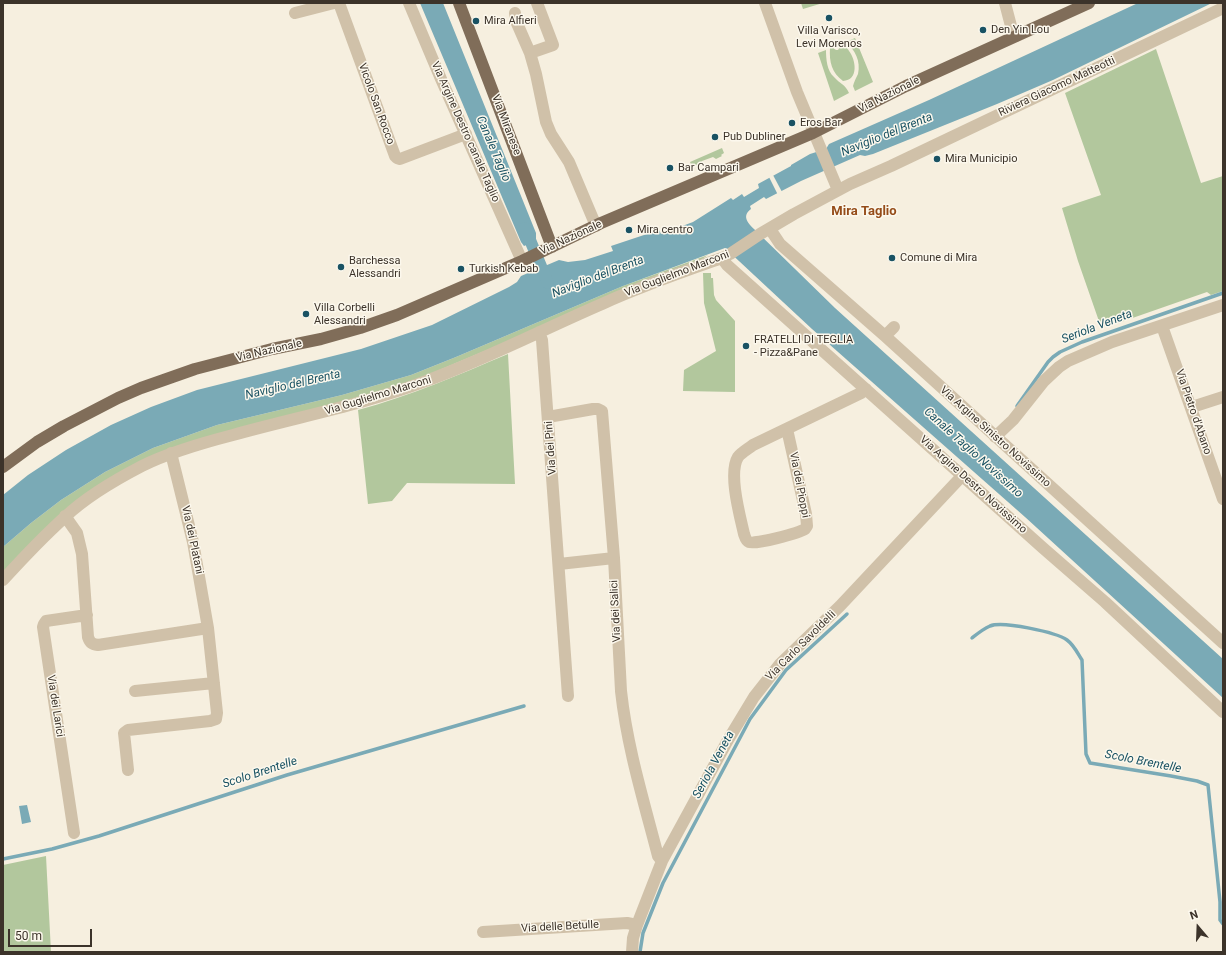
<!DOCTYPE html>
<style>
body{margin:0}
#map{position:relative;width:1226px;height:955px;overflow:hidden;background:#f6efdf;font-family:Roboto,sans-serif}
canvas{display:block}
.frame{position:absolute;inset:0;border:4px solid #3c332a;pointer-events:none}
.north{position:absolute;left:1178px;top:907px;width:40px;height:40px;-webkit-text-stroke:3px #fcf8ed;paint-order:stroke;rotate:341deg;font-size:11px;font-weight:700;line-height:16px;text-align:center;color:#3c332a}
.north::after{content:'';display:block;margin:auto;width:14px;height:18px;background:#3c332a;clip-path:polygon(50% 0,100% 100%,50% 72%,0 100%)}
.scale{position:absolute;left:8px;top:929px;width:84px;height:18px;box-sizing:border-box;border:2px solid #3c332a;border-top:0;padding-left:5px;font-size:12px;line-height:14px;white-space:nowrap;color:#3c332a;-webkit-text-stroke:3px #fcf8ed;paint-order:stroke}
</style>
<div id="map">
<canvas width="1226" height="955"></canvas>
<div class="frame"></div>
<div class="north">N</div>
<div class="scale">50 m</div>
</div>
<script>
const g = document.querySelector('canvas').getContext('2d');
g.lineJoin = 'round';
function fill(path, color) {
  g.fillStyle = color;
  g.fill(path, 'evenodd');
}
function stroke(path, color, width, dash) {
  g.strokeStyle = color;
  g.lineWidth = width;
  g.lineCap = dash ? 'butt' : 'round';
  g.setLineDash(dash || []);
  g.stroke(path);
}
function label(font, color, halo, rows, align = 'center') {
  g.font = font + ' Roboto,sans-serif';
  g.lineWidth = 3;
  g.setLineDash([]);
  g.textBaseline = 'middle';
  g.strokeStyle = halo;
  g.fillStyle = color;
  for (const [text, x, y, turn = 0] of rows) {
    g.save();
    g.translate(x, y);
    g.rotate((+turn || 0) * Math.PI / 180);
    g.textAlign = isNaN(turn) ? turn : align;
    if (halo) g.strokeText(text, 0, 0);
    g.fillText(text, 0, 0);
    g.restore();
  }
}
const green = new Path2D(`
 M801,3H823L803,9Z
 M855,38L873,82L855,91L853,86C854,82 856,78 858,74C861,61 855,50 846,42Z
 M842,44C844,46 848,48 849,51C856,60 859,80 843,81C832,73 829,62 830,48H833L836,50H838Z
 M1156,49L1201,183L1223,176V291L1211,295L1207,292L1121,322L1101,327L1078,261L1062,208L1101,195L1065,93Z
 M826,50C826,59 827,71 834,77C840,84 845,84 849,93L834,101L818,53Z
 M722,148L724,153L721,155L722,156L716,159L713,157L702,161L700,164L692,166L690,162Z
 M708,255L699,261L399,387L137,463L3,572V547L31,523L61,500L105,472L153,448L217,425L342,395L411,375L456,357L623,286Z
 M703,273H711V278H713L714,295L716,300L735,321V392L683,391L684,370L716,351L704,303Z
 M508,354L515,484L407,483L392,501L368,504L358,410C410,396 458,375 508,354Z
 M46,856L51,952H3V865Z`);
const water = new Path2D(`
 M420,3H443L536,233V241L524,246L521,242Z
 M1138,3H1212L1053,80L997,104L873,154L865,156L860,155L801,181L766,199L764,197L750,206L751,209C742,216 747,222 754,229L835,308L1223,659V698L1025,517L812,329L725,248L623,286L456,357L411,375L342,395L217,425L153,448L105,472L61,500L31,523L3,547V495L28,475L66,450L111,425L151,407L197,390L361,349L432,325L509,287L517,282L521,276L559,260L568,262L585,260L613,251L611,246L659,230L661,234L693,222L731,198L733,200L742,194L744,197L759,188L758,184L791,166V165L810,154L826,149L829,144L929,100Z
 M27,805L31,822L22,824L19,806Z`);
const pier = new Path2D(`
 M773,175L782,192L778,195L769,177Z`);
const stream = new Path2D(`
 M1017,406L1048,362L1053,357L1060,352L1082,342L1223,293
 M972,638C977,634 983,629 990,626C1003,621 1056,632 1067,640C1074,645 1078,654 1082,660L1086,754L1090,763L1171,776L1197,781L1208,785L1220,902V920L1223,924
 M3,859L52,849L99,836L287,775L524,706
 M640,952L643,933L663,883L750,719L786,670L847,614`);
const canal = new Path2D(`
 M525,228L548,283`);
const minor = new Path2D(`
 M339,3L395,156L397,158L400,159L466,134
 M409,3L441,79L522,261
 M765,3L797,92L838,190
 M1005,3L1011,26L1016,36
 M295,13L334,3
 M515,13L516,21L530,53L536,74L546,122L551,134L569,162L596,226
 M530,53L553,45L537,3
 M770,229L780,244L885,336L1223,643
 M722,258L727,265L1043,548L1105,602L1223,712
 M1162,326L1223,499
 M539,332L542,340L568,696
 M885,336L894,327
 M1192,407L1223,397
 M548,417L593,409H598L602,411L614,558L621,691C627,747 644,802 658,856L662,861
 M787,429L806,514L807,526L805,529C799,533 755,545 749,542C746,541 745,537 744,534C740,516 728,473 738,457C742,452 748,449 753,445L861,393L866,389
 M995,437L1013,420L1044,381L1059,367L1068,361L1112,342L1223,305
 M65,516L77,533L82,554L88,637C90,643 92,644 98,645L208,628
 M559,564L614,558
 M3,580C23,558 43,537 65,517C87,496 115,480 142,466C170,452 202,443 233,435C297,417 363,405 426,381C486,359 544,329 602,304C641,286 682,272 722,258L730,254L760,234L794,214L850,184L891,166L1223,8
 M135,691L214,683
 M128,770L124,733L128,730L210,721L216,719L217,713L208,628L193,542L171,453
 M74,833L43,627L44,624L46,621L87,615
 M483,932L627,923L637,925
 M632,952L633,938L637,925L662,861L728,740L754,697L780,664L840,606L962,476`);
const major = new Path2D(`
 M459,3L552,247
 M3,467L37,442L64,426L118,398L141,388L195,369L272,349L321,339L360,328L397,315L522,261L601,223L813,133L906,86L1089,3`);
const markers = [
 [829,18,4,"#195263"],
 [476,21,4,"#195263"],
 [983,30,4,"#195263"],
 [792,123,4,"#195263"],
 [715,137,4,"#195263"],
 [937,159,4,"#195263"],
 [670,168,4,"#195263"],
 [629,230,4,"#195263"],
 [892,258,4,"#195263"],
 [341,267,4,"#195263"],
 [461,269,4,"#195263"],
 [306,314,4,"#195263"],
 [746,346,4,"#195263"]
];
const poiNames = [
 ["Mira Alfieri",484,21],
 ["Den Yin Lou",991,30],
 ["Villa Varisco,",829,31,"center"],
 ["Levi Morenos",829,44,"center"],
 ["Eros Bar",800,123],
 ["Pub Dubliner",723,137],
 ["Mira Municipio",945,159],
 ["Bar Campari",678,168],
 ["Mira centro",637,230],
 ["Comune di Mira",900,258],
 ["Barchessa",349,261],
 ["Alessandri",349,274],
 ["Turkish Kebab",469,269],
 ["Villa Corbelli",314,308],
 ["Alessandri",314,321],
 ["FRATELLI DI TEGLIA",754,340],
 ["- Pizza&Pane",754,353]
];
const streetNames = [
 ["Riviera Giacomo Matteotti",1057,87,-25],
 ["Via Nazionale",889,95,-27],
 ["Vicolo San Rocco",376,104,70],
 ["Via Miranese",506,125,69],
 ["Via Argine Destro canale Taglio",465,132,66],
 ["Via Nazionale",571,238,-25],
 ["Via Guglielmo Marconi",677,274,-21],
 ["Via Nazionale",269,351,-13],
 ["Via Guglielmo Marconi",378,396,-17],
 ["Via Pietro d'Abano",1193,412,71],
 ["Via Argine Sinistro Novissimo",995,437,42],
 ["Via dei Pini",551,448,-94],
 ["Via dei Pioppi",799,485,79],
 ["Via Argine Destro Novissimo",973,485,42],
 ["Via dei Platani",192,540,78],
 ["Via dei Salici",616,611,-93],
 ["Via Carlo Savoldelli",801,646,-45],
 ["Via dei Larici",55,706,81],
 ["Via delle Betulle",560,927,-3]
];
const waterNames = [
 ["Naviglio del Brenta",887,135,-22],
 ["Canale Taglio",493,149,67],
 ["Naviglio del Brenta",598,277,-21],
 ["Seriola Veneta",1097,327,-21],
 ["Naviglio del Brenta",293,385,-13],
 ["Canale Taglio Novissimo",973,453,42],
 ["Scolo Brentelle",1143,762,11],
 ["Seriola Veneta",714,765,-62],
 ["Scolo Brentelle",260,773,-18]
];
const quarterNames = [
 ["Mira Taglio",864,212]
];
fill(green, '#b2c79d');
fill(water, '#7aaab6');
fill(pier, '#f6efdf');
stroke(stream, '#7aaab6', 3.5);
stroke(canal, '#7aaab6', 12);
stroke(minor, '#d0c1a9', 12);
stroke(major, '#806d59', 12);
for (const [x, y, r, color] of markers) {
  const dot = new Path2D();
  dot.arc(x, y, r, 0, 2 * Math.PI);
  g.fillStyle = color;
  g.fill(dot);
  stroke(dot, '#fcf8ed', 1.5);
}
label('11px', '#3c332a', '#fcf8ed', poiNames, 'left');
label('11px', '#3c332a', '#fcf8ed', streetNames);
label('italic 12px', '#195263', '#fcf8ed', waterNames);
label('bold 13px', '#954c19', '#fcf8ed', quarterNames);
</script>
